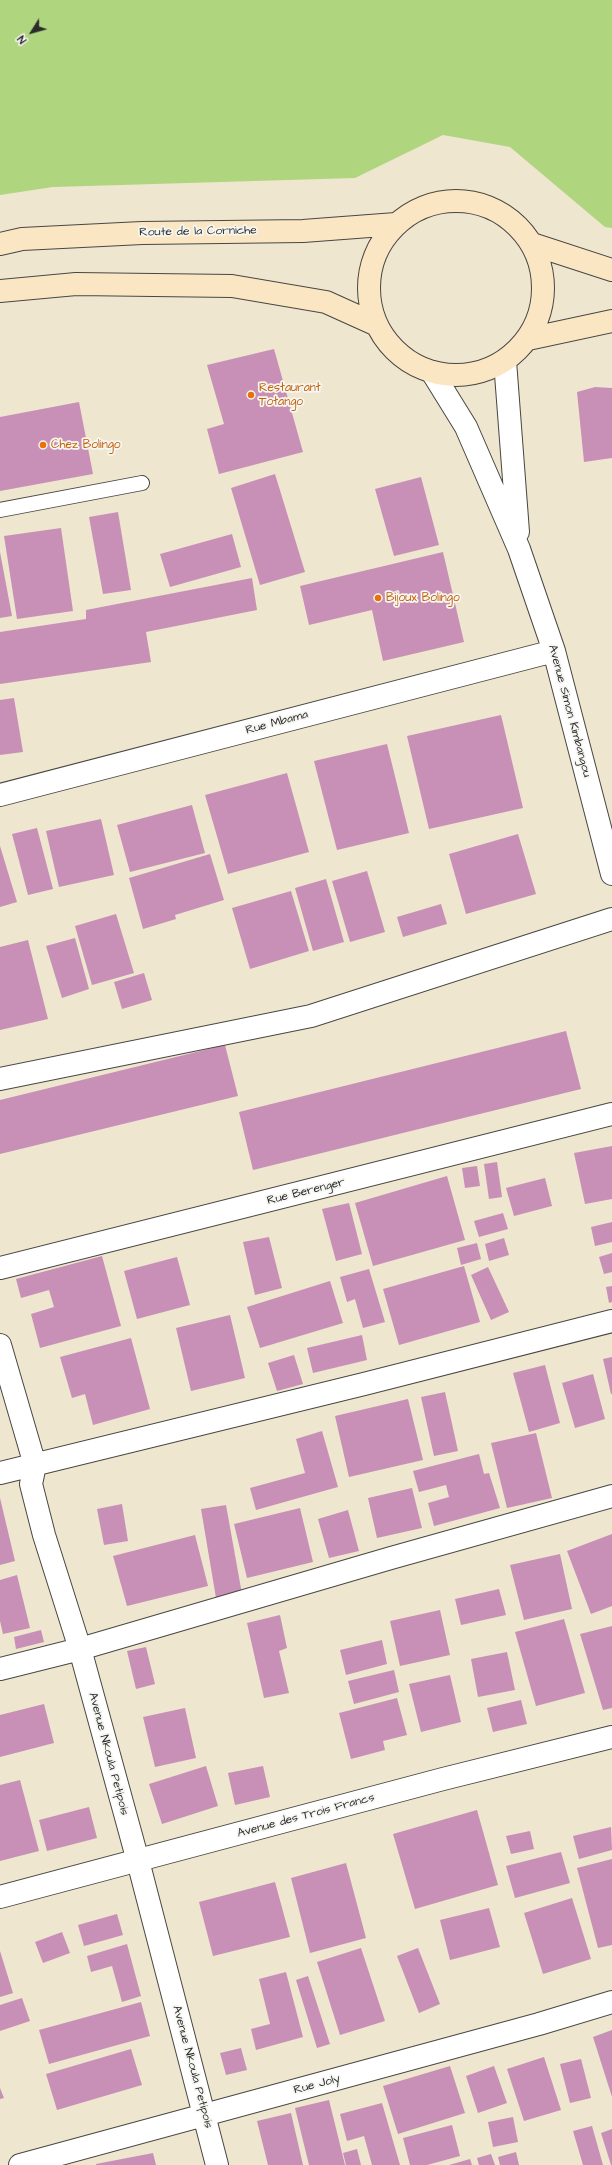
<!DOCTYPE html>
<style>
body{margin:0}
#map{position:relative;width:612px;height:2165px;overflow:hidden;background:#eee6ce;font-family:"Architects Daughter",sans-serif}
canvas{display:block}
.north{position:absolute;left:12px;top:12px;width:40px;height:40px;-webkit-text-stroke:3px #f6f6f2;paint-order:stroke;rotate:233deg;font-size:11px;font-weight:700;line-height:16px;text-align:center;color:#2b2b2b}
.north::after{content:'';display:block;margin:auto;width:14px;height:18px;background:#2b2b2b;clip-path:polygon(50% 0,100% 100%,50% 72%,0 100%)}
</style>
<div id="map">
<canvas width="612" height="2165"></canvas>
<div class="north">N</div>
</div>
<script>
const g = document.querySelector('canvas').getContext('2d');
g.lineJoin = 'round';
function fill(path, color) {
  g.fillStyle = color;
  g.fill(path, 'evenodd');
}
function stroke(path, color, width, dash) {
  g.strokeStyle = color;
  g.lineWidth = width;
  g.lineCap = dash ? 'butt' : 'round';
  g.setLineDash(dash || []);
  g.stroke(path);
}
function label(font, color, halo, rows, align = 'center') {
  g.font = font + ' "Architects Daughter",sans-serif';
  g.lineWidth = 3.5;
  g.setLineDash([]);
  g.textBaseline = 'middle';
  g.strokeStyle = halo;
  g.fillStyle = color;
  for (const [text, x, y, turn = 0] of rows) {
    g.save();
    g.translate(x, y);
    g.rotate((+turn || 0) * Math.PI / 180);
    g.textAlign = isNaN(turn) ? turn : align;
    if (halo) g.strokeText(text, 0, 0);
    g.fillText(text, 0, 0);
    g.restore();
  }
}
const green = new Path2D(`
 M0,0H612V228L605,227L510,147L443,135L355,178L53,187L0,195Z`);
const building = new Path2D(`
 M274,349L303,452L219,474L207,429L224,424L207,365Z
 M595,387L612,388V458L584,462L577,392Z
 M79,402L93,474L0,491V417Z
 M275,474L305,572L260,585L231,488Z
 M421,477L439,545L394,556L375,489Z
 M118,512L131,590L103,594L89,517Z
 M61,528L73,611L17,619L4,536Z
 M232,534L241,567L170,587L160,554Z
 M0,552L12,616L0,618Z
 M443,552L464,642L383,661L372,610L309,625L300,586Z
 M252,578L257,610L146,632L151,662L0,684V632L86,619V610Z
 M14,698L23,752L0,755V700Z
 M501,715L523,808L429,829L407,736Z
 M387,744L409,833L337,850L314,761Z
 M287,773L309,852L228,874L205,795Z
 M192,805L205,853L130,872L117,825Z
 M101,819L114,875L59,887L46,831Z
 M37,828L53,889L28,895L12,834Z
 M518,834L536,894L466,914L449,854Z
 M0,846L17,902L0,907Z
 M210,854L224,900L175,915L176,919L143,929L129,878Z
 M367,871L385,932L350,942L332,881Z
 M326,879L344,942L313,951L295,888Z
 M291,891L309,951L250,969L232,908Z
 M441,904L447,924L403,937L397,917Z
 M116,914L134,973L92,985L75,926Z
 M75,938L89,989L62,998L46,946Z
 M28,940L48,1019L0,1030V947Z
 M144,973L152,1000L122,1009L114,982Z
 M566,1031L581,1089L253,1170L239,1112Z
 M225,1045L238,1096L0,1154V1100Z
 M612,1146V1199L585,1204L574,1153Z
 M497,1162L502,1197L489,1199L484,1164Z
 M477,1166L480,1186L465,1188L462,1168Z
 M447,1176L465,1240L373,1266L355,1203Z
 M545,1178L552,1206L514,1216L506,1188Z
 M349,1203L362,1254L336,1261L322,1209Z
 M503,1213L508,1229L479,1237L474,1221Z
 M612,1222V1242L595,1246L591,1227Z
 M269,1237L282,1288L255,1295L243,1242Z
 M504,1238L509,1255L489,1261L485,1244Z
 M477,1243L481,1259L461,1265L457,1248Z
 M612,1253V1272L604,1274L599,1257Z
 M102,1256L121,1326L40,1348L31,1314L54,1307L49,1290L21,1298L16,1279Z
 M177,1257L190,1305L137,1319L124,1271Z
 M464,1266L480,1322L399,1345L383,1289Z
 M488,1267L509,1312L491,1320L471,1275Z
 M369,1269L385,1322L363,1328L355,1299L347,1302L340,1277Z
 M330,1281L343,1323L260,1348L247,1307Z
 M612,1286V1302L609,1303L606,1287Z
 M230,1315L245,1378L191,1391L176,1328Z
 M362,1335L367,1360L313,1373L307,1348Z
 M131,1338L150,1409L93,1425L85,1394L72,1398L60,1357Z
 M294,1355L303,1384L277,1391L268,1363Z
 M612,1357V1394H611L603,1359Z
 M545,1365L560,1423L529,1432L513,1373Z
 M593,1374L605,1419L575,1428L562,1383Z
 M445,1392L458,1451L434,1456L421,1397Z
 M408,1399L423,1460L349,1477L335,1416Z
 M322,1431L338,1487L256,1510L250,1488L305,1473L296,1439Z
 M536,1433L552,1498L507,1508L491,1443Z
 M479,1454L484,1474L489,1473L500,1508L434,1526L428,1503L449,1497L446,1485L419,1492L413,1471Z
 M412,1488L422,1528L377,1538L368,1498Z
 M0,1498L15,1561L0,1565Z
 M122,1504L128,1541L104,1545L97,1509Z
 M226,1505L242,1594L216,1598L201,1509Z
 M300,1508L313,1562L247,1578L234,1524Z
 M348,1510L359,1551L329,1558L318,1519Z
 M612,1534V1606L591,1614L567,1551Z
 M195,1535L208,1586L127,1606L113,1556Z
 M560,1554L572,1609L524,1620L510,1565Z
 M17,1575L30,1628L3,1634L0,1621V1580Z
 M499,1589L506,1615L461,1625L455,1599Z
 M440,1610L450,1655L400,1666L390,1621Z
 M280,1615L287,1648L279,1651L289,1693L264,1698L247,1623Z
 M564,1619L585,1693L536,1706L515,1632Z
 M612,1626V1708L603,1710L580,1634Z
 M41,1630L44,1642L16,1649L14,1637Z
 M382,1640L387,1664L346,1675L340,1650Z
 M146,1647L155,1684L136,1689L127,1651Z
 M507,1652L515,1690L478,1697L471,1659Z
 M394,1670L399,1692L354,1704L348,1681Z
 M450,1675L461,1722L421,1732L409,1684Z
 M397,1698L407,1735L383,1741L385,1750L351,1759L339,1713Z
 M521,1700L527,1724L493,1732L487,1708Z
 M44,1704L54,1743L0,1757V1715Z
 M185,1708L196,1758L155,1767L143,1717Z
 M206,1766L218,1806L162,1824L149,1784Z
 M263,1766L270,1797L235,1805L228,1773Z
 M20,1780L39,1851L0,1861V1785Z
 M89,1807L97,1838L47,1851L39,1820Z
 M477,1810L498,1885L415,1909L393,1834Z
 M611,1827L612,1850L579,1859L573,1836Z
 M530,1831L534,1849L511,1854L506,1836Z
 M561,1852L570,1883L515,1898L506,1866Z
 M612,1859V1945L598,1948L577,1868Z
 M346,1863L366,1938L310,1953L291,1878Z
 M275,1882L290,1937L213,1956L199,1902Z
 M572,1898L591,1959L543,1974L524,1913Z
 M489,1908L500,1947L450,1960L440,1920Z
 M117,1914L123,1935L84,1946L78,1925Z
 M62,1932L70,1953L43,1963L35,1942Z
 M127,1944L141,1996L122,2002L112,1966L91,1972L87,1956Z
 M361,1948L385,2021L340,2035L317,1962Z
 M418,1948L440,2004L419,2013L397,1956Z
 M0,1951L13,1993L0,1997Z
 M286,1972L303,2037L256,2050L251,2029L270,2024L259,1979Z
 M308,1976L330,2044L317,2048L296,1980Z
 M22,1998L30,2021L0,2031V2005Z
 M141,2002L150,2036L49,2064L39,2030Z
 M612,2030V2097L593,2037Z
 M241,2048L247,2070L226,2075L220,2053Z
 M131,2049L142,2085L57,2110L46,2074Z
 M544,2057L561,2110L524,2121L507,2069Z
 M581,2059L591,2098L570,2103L560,2064Z
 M450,2066L465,2113L398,2134L383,2086Z
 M494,2066L507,2103L478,2113L466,2076Z
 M0,2088L4,2098L0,2099Z
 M329,2100L345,2165H309L295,2108Z
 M382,2103L400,2165H372L364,2136L347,2141L340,2114Z
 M291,2113L303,2165H268L257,2121Z
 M513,2117L518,2142L493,2147L488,2122Z
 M452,2125L460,2156L427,2165H410L403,2138Z
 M592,2126L603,2165H583L573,2131Z
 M612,2129V2165H611L601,2133Z
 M357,2149L361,2165H346L343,2153Z
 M516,2152L519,2165H500L498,2157Z
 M153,2153L156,2165H96V2164Z
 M491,2154L495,2165H479L477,2158Z
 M470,2159L472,2165H449Z`);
const service = new Path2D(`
 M0,510L142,483`);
const minor = new Path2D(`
 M505,361L518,532
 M432,372L466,427L519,549L554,651L612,874
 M0,795L554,651
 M0,1079L311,1016L612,919
 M0,1268L612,1114
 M0,1345L35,1465L31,1484L44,1535L80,1649L138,1861L217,2165
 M0,1473L364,1384L612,1321
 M0,1669L80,1649L391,1558L612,1496
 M20,2165L539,2024L612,2002`);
const tertiary = new Path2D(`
 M0,1897L443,1779L612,1737`);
const secondary = new Path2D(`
 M369 288a87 87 0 1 1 174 0a87 87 0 1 1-174 0Z
 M0,244L22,239L142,233L303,231L396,224
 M532,244L612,270
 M0,291L76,284L232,286L326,302L377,325
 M528,339L612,321`);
const markers = [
 [251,395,4,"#e8710a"],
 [43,445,4,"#e8710a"],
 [378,598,4,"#e8710a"]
];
const streetNames = [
 ["Route de la Corniche",198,232,-1],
 ["Avenue Simon Kimbangou",569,711,75],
 ["Rue Mbama",277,723,-15],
 ["Rue Berenger",306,1192,-14],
 ["Avenue Nkoula Petipois",108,1754,75],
 ["Avenue des Trois Francs",306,1816,-15],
 ["Avenue Nkoula Petipois",192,2067,75],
 ["Rue Joly",317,2085,-15]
];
const foodNames = [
 ["Restaurant",259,388],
 ["Totango",259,402],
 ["Chez Bolingo",51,445],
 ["Bijoux Bolingo",386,598]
];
fill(green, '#b0d57f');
fill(building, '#c890b7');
stroke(service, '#484743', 16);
stroke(minor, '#484743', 24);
stroke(tertiary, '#484743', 24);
stroke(secondary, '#484743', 24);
stroke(service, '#fff', 14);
stroke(minor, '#fff', 22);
stroke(tertiary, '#fff', 22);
stroke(secondary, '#fbe6c4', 22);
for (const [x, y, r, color] of markers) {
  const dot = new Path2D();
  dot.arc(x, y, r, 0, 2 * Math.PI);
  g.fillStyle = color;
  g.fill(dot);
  stroke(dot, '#f6f6f2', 1.5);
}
label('12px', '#2b2b2b', '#f6f6f2', streetNames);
label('12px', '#c56008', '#f6f6f2', foodNames, 'left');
</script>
